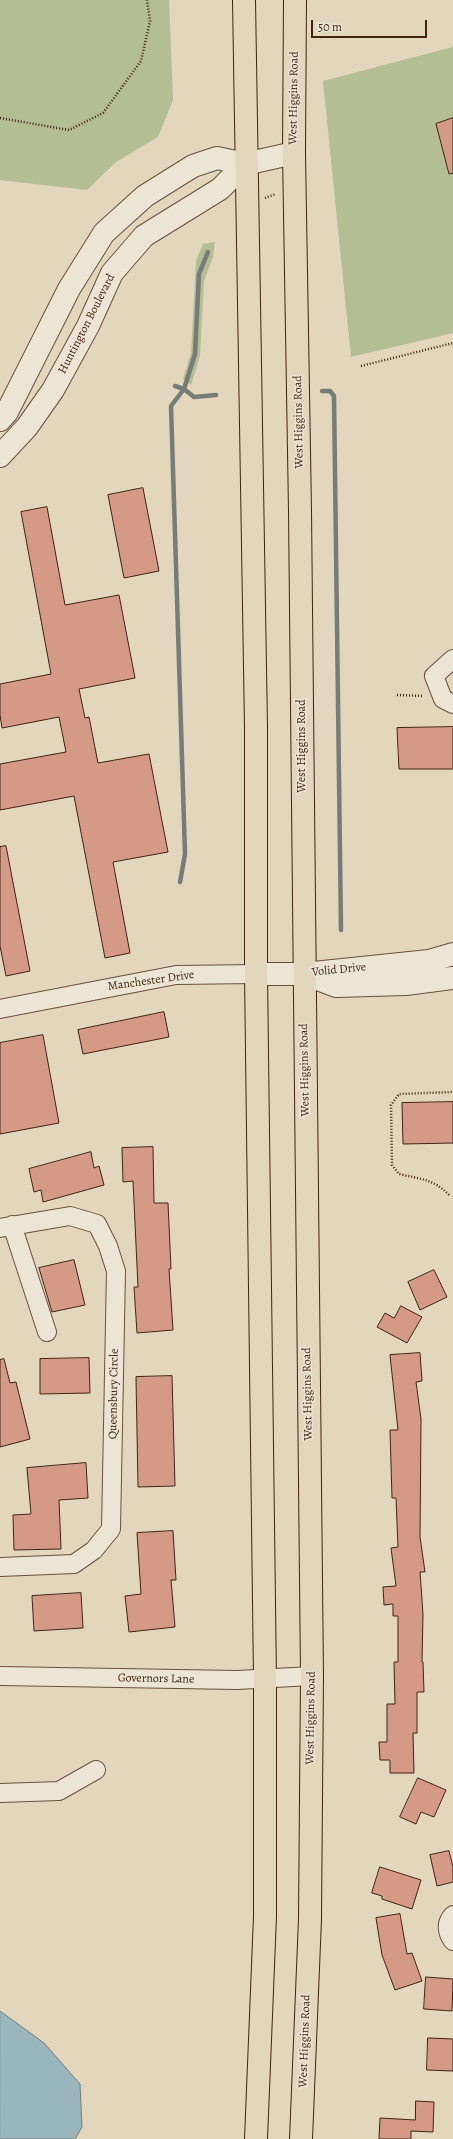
<!DOCTYPE html>
<style>
body{margin:0}
#map{position:relative;width:453px;height:2139px;overflow:hidden;background:#e2d6bd;font-family:Alegreya,serif}
canvas{display:block}
.scale{position:absolute;left:311px;top:20px;width:116px;height:18px;box-sizing:border-box;border:2px solid #412410;border-top:0;padding-left:5px;font-size:12px;line-height:14px;white-space:nowrap;color:#412410;-webkit-text-stroke:3px #ece4d4;paint-order:stroke}
</style>
<div id="map">
<canvas width="453" height="2139"></canvas>
<div class="scale">50 m</div>
</div>
<script>
const g = document.querySelector('canvas').getContext('2d');
g.lineJoin = 'round';
function fill(path, color) {
  g.fillStyle = color;
  g.fill(path, 'evenodd');
}
function stroke(path, color, width, dash) {
  g.strokeStyle = color;
  g.lineWidth = width;
  g.lineCap = dash ? 'butt' : 'round';
  g.setLineDash(dash || []);
  g.stroke(path);
}
function label(font, color, halo, rows, align = 'center') {
  g.font = font + ' Alegreya,serif';
  g.lineWidth = 3;
  g.setLineDash([]);
  g.textBaseline = 'middle';
  g.strokeStyle = halo;
  g.fillStyle = color;
  for (const [text, x, y, turn = 0] of rows) {
    g.save();
    g.translate(x, y);
    g.rotate((+turn || 0) * Math.PI / 180);
    g.textAlign = isNaN(turn) ? turn : align;
    if (halo) g.strokeText(text, 0, 0);
    g.fillText(text, 0, 0);
    g.restore();
  }
}
const green = new Path2D(`
 M0,0H169L173,100L158,137L116,162L87,190L0,180Z
 M453,47V333L351,357L323,81Z
 M215,242L213,257L204,281L200,356L191,385L183,379L191,353L196,261L203,244Z`);
const water = new Path2D(`
 M0,2011L44,2043L80,2084L82,2127L75,2139H0Z`);
const stream = new Path2D(`
 M175,386L184,389L194,397L216,395
 M322,391H330L334,396L341,930
 M180,882L185,854L171,406L184,389L195,354L199,274L208,252`);
const building = new Path2D(`
 M453,118V173L449,174L436,124Z
 M143,488L159,571L124,578L108,495Z
 M47,507L65,605L119,595L135,678L79,689L85,718L89,717L98,763L149,754L168,852L113,862L130,953L105,958L74,796L0,810V764L66,752L59,717L2,728L0,715V684L51,674L21,512Z
 M453,727V769H399L397,728Z
 M6,846L30,971L6,976L0,946V847Z
 M164,1012L169,1037L83,1054L78,1030Z
 M43,1035L59,1123L0,1134V1043Z
 M453,1102V1143L403,1144L402,1103Z
 M153,1147L154,1203H168L171,1269H169L173,1330L137,1333L134,1287H138L133,1181L123,1182L122,1148Z
 M91,1152L94,1168L99,1166L104,1185L43,1202L41,1190L34,1192L29,1169Z
 M74,1260L85,1305L52,1312L39,1268Z
 M434,1270L447,1297L420,1310L408,1282Z
 M401,1306L422,1317L407,1343L377,1327L385,1313L394,1318Z
 M420,1353L422,1381L416,1382L421,1419L420,1537L425,1572H420L423,1614L422,1662H423L424,1692H417V1733H413L414,1773H390V1760H380L379,1742H387V1704H395L394,1662H398V1616H393V1604L384,1605L383,1587L396,1586L391,1548L398,1547L396,1498H392L390,1430H398L390,1355Z
 M89,1358L90,1393L40,1394V1359Z
 M4,1359L10,1383L16,1382L30,1439L0,1447V1360Z
 M172,1376L175,1486L138,1487L136,1377Z
 M86,1463L88,1498L59,1500L61,1549L14,1550L13,1515L31,1514L27,1468Z
 M173,1531L176,1580H171L175,1627L129,1632L125,1596L141,1594L137,1533Z
 M81,1593L83,1628L34,1631L32,1596Z
 M418,1778L446,1790L434,1817L421,1812L416,1824L400,1817Z
 M449,1851L453,1867V1882L437,1886L430,1855Z
 M380,1867L421,1880L412,1909L382,1899V1896L372,1893Z
 M400,1914L407,1954L412,1953L422,1981L395,1990L382,1955L376,1918Z
 M426,1977L453,1979L452,2011L424,2009Z
 M428,2038L453,2039V2071L427,2070Z
 M416,2101L434,2102L433,2132L411,2131V2139H379L380,2118L415,2120Z`);
const path = new Path2D(`
 M0,118L69,130L103,113L141,61L150,21L147,0
 M265,198L276,194
 M361,366L453,343
 M397,695L424,696
 M449,1195C434,1179 420,1179 399,1174L392,1165L391,1105L399,1094L453,1092`);
const minor = new Path2D(`
 M453,659L434,676L443,699L453,704
 M0,1009L176,975L256,974
 M12,1225L47,1332
 M0,1228L70,1216L97,1224L108,1246L116,1271L111,1529L94,1550L74,1564L0,1567
 M0,1676L237,1680L312,1676
 M0,1793L59,1791L96,1770
 M453,1915C445,1923 447,1933 453,1941`);
const tertiary = new Path2D(`
 M0,420L7,412L69,289L104,233L145,196L193,166L217,158L245,164L294,153
 M0,456L27,427L53,390L88,326L112,273L144,236L220,189L245,164
 M256,974H304L429,961L453,954
 M310,976L336,986L406,984L453,978`);
const primary = new Path2D(`
 M244,0L256,727V974L265,1680V1916L256,2139
 M295,0L294,153L300,511L312,1676L310,1919L301,2139`);
const streetNames = [
 ["West Higgins Road",294,98,-89],
 ["Huntington Boulevard",87,324,-63],
 ["West Higgins Road",299,422,-91],
 ["West Higgins Road",302,746,-90],
 ["Volid Drive",339,970,-6],
 ["Manchester Drive",151,981,-8],
 ["West Higgins Road",305,1070,-91],
 ["Queensbury Circle",114,1394,-89],
 ["West Higgins Road",308,1394,-91],
 ["Governors Lane",156,1679,1],
 ["West Higgins Road",311,1718,-89],
 ["West Higgins Road",305,2041,-88]
];
fill(green, '#b3be92');
fill(water, '#99b6bc');
stroke(water, '#767c77', 1);
stroke(stream, '#767c77', 4.5);
fill(building, '#d59a86');
stroke(building, '#412410', 1);
stroke(minor, '#69503b', 20);
stroke(tertiary, '#69503b', 24);
stroke(primary, '#412410', 24);
stroke(path, '#412410', 2.5, [1, 2]);
stroke(minor, '#ece4d4', 18);
stroke(tertiary, '#ece4d4', 22);
stroke(primary, '#e2d6bd', 22);
label('12px', '#412410', '#ece4d4', streetNames);
</script>
